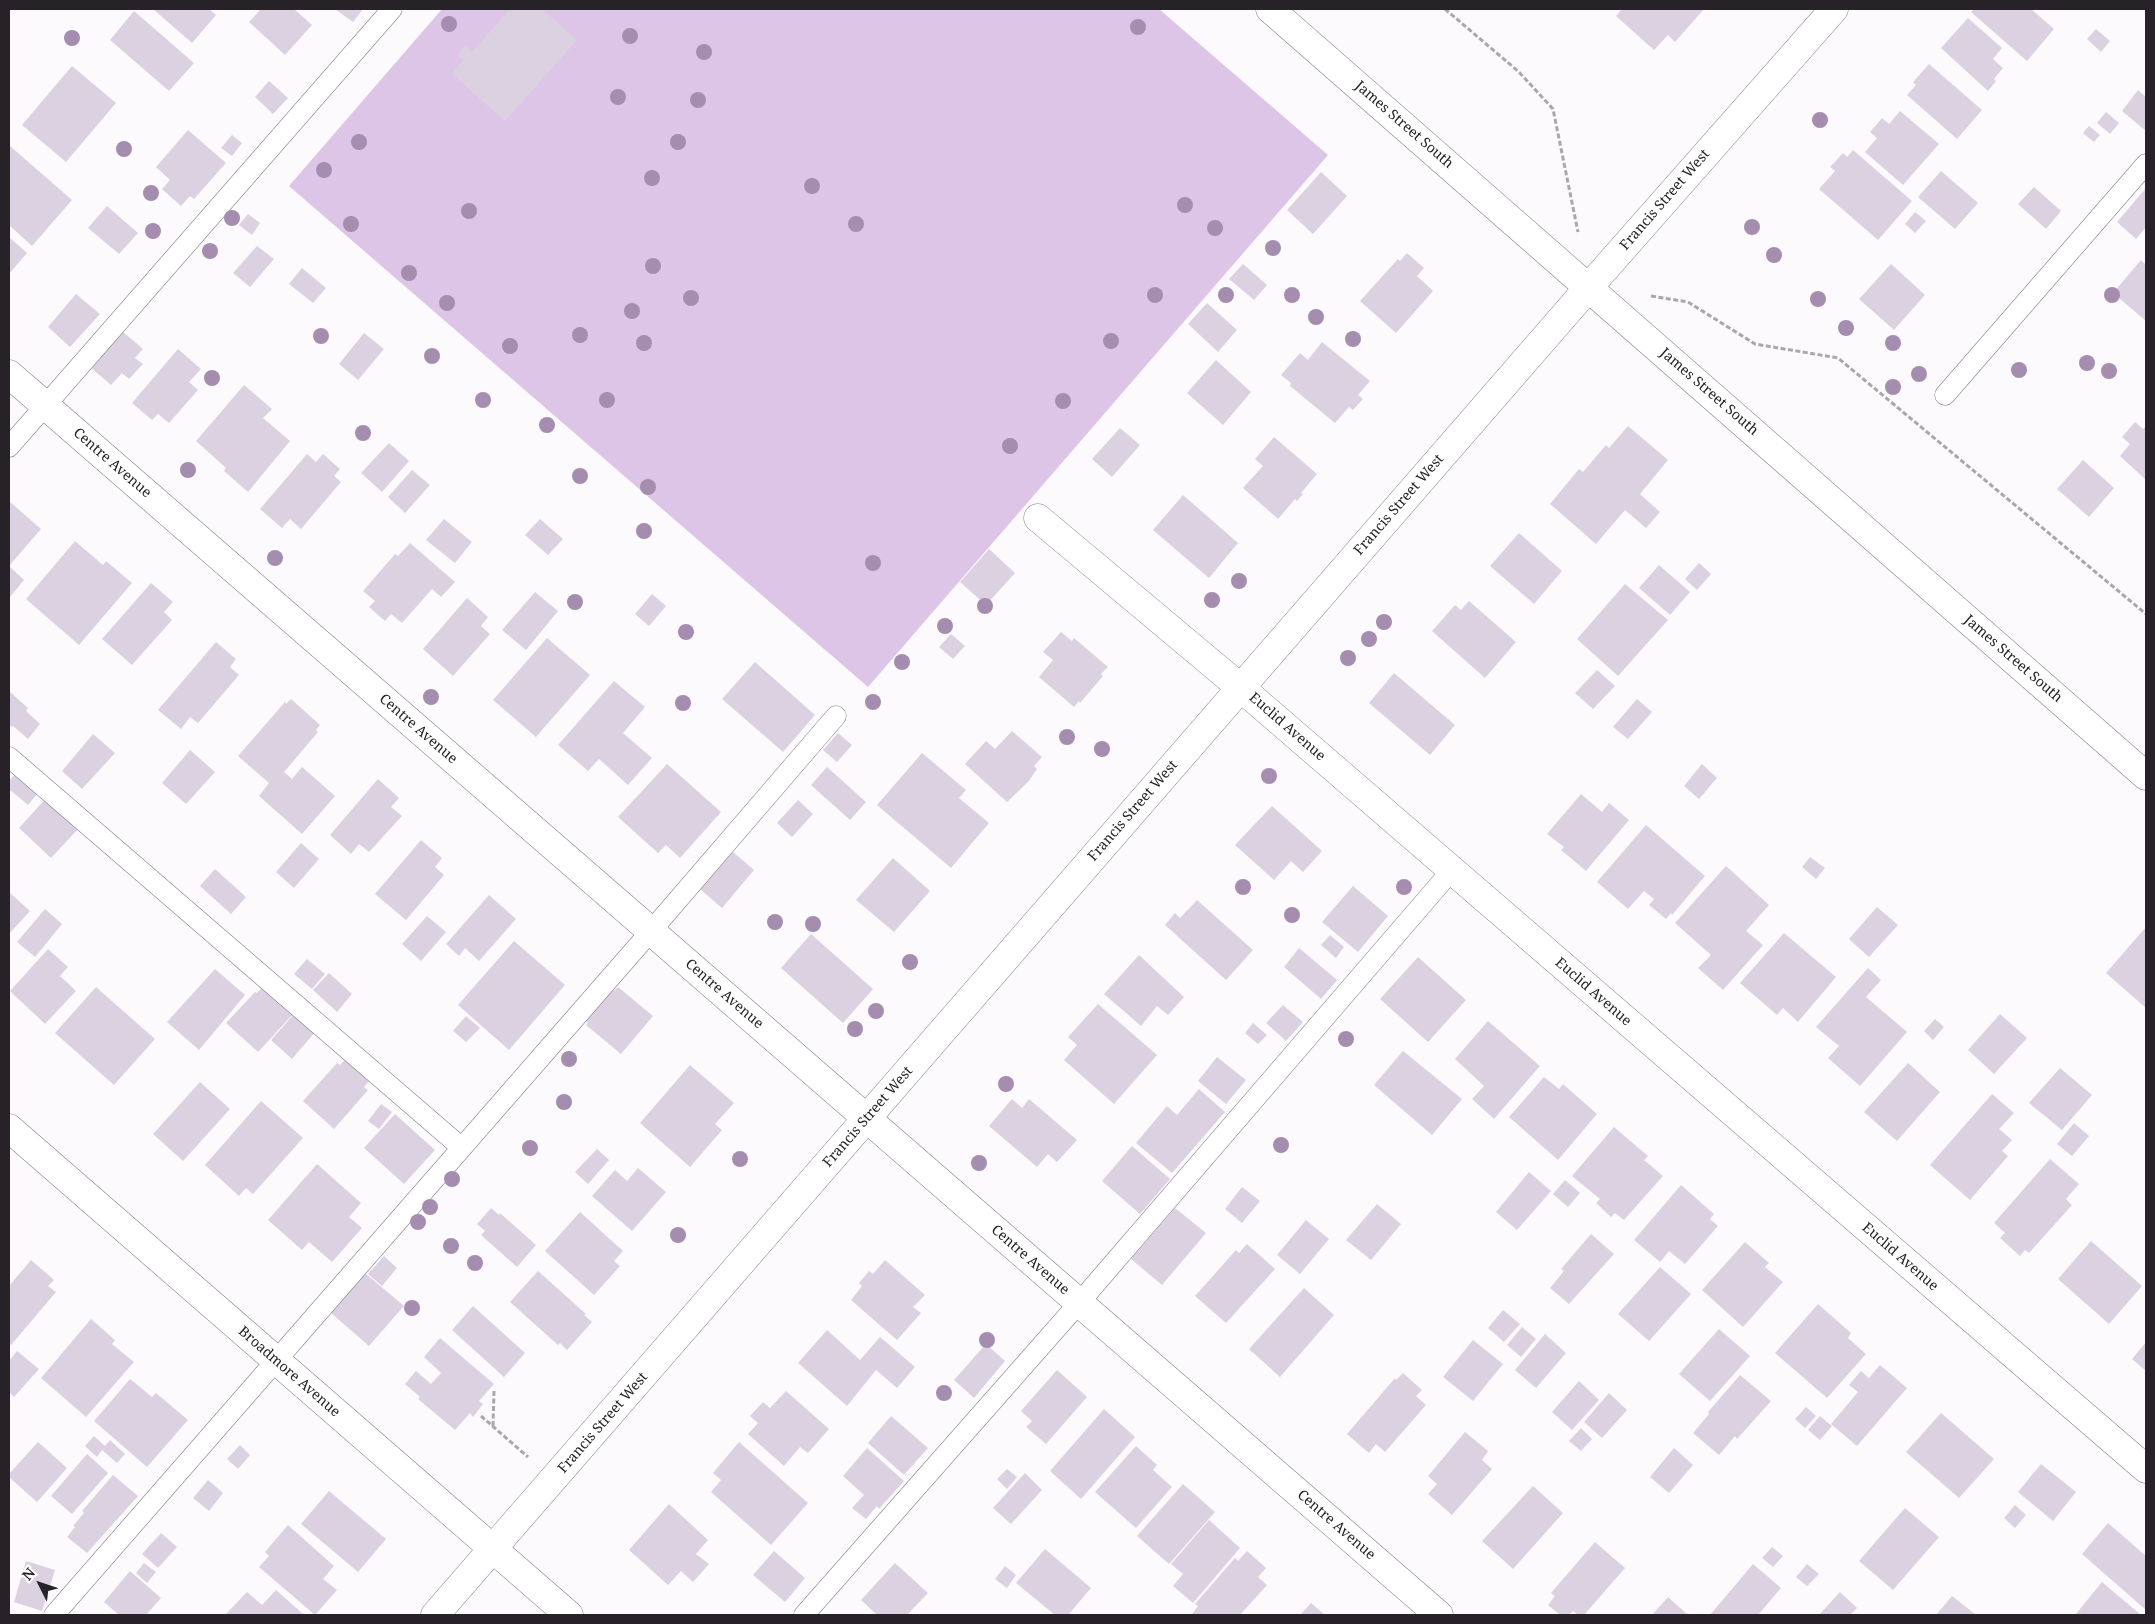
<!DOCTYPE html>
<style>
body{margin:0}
#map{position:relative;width:2155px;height:1624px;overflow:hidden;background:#fcfafd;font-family:"Noto Serif",serif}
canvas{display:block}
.frame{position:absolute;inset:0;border:10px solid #262228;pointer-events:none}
.north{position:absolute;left:15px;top:1559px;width:50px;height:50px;-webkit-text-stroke:4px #fff;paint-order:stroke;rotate:311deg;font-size:14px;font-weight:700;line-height:20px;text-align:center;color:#262228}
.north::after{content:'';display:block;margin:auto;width:18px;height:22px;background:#262228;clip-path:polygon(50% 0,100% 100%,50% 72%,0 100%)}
</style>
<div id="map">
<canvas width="2155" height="1624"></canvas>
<div class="frame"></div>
<div class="north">N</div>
</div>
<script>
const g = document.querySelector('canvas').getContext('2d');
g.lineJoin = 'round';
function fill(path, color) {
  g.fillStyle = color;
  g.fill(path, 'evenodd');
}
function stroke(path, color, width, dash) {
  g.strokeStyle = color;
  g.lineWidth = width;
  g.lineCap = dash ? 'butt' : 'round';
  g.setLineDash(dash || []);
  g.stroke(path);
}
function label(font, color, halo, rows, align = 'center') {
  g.font = font + ' "Noto Serif",serif';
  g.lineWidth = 5;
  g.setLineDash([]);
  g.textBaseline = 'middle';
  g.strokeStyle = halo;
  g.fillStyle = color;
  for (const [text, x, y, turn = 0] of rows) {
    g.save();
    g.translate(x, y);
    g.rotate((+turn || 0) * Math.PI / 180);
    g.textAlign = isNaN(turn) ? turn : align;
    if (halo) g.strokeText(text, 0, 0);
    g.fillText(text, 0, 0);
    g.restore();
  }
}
const green = new Path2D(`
 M442,9H1159L1328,155L868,687L289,186Z`);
const building = new Path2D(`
 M153,9H209L216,15L192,43Z
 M261,9H294L312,25L285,55L249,22Z
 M335,9H363L353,22Z
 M510,9H542L577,40L505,121L452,74L463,60L457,55L466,45L473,51Z
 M1622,9H1704L1675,42L1668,35L1654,50L1616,16Z
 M1974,9H2031L2054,29L2027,61L1971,12Z
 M134,11L194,63L169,91L110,40Z
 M1968,18L2002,48L1993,59L2003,68L1994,79L1996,81L1988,91L1941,48Z
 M2096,29L2110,41L2101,52L2087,39Z
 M1929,64L1982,110L1957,139L1907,95L1916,85L1913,82Z
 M72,66L116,103L66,162L22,125Z
 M269,81L288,98L273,114L255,97Z
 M2138,90L2146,97V131L2122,111Z
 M1900,111L1939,144L1903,185L1865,152L1877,138L1870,132L1882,118L1889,124Z
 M2106,112L2119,123L2110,134L2097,123Z
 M2089,126L2100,135L2094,142L2083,133Z
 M188,130L226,163L194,199L190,196L181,206L162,189L170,180L156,167Z
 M232,135L242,143L232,156L221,148Z
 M10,146L72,200L32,246L9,225Z
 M1853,150L1912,201L1878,240L1819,189L1835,171L1830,167L1843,153L1847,157Z
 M1941,171L1978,203L1955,229L1918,197Z
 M1321,172L1347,196L1313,234L1287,210Z
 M2034,187L2061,211L2046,229L2018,204Z
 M2146,188V227L2136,239L2117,222Z
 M107,206L138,233L119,254L88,228Z
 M1915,212L1926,221L1915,233L1905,224Z
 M248,214L260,223L252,235L239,225Z
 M9,237L27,253L9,274Z
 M257,246L274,259L250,287L233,273Z
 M1407,253L1424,268L1417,276L1433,291L1396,333L1360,301L1398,259L1400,261Z
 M2141,260L2146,265V321L2113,293Z
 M1243,264L1267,285L1254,300L1229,279Z
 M1891,264L1925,295L1894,330L1859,299Z
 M302,268L326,288L313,303L289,284Z
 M76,294L100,314L70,347L48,327Z
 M1207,303L1237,330L1218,352L1188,324Z
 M122,331L143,349L135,358L143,364L129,379L122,373L111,385L90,367Z
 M364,333L384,349L358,380L339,364Z
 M1322,342L1370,381L1358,395L1363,399L1353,410L1349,407L1335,423L1290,386L1291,383L1281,375L1300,353L1308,360Z
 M178,349L201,369L189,382L198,390L169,423L158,414L152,420L132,403Z
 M1216,360L1251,392L1223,425L1187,393Z
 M244,385L272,409L263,418L290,441L248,492L224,471L226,468L196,441Z
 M2135,422L2143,429L2146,426V480L2120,456L2130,444L2122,437Z
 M1628,426L1668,460L1640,494L1660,512L1646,528L1625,510L1596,544L1550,504L1579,469L1583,472L1606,445L1609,448Z
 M1120,428L1140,445L1112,477L1092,459Z
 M1274,437L1317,474L1301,493L1303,494L1297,501L1295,499L1278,519L1243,488L1263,466L1255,459Z
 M389,443L409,461L382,492L361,473Z
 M307,454L316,462L323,454L340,469L334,476L341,482L301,529L290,519L282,528L260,509Z
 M2083,460L2114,488L2089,517L2057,489Z
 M412,470L430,485L405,513L388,497Z
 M1183,495L1238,543L1209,578L1153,530Z
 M9,501L41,529L9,566Z
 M444,519L472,542L455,563L426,540Z
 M540,519L563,539L548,555L525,535Z
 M1519,533L1562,571L1534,604L1490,566Z
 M75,541L103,565L106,561L132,583L79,645L26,599Z
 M410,543L455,582L441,597L432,589L402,623L391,614L385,621L369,607L375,601L363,591L395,554L398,556Z
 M989,549L1015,573L986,605L960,582Z
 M1699,563L1711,574L1697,590L1685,579Z
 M1659,565L1690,592L1670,615L1639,588Z
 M9,566L24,580L9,598Z
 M151,583L173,602L164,612L172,620L132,665L102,639Z
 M1625,584L1668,620L1618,676L1577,639Z
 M535,592L558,611L526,650L502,630Z
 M652,594L666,606L649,626L635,614Z
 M467,598L488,617L481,626L490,634L453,676L423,649Z
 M1469,601L1516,642L1485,678L1432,631L1455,605L1461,610Z
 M1061,632L1072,641L1074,638L1108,667L1101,674L1103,676L1080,703L1079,701L1074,707L1039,677L1053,660L1043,652Z
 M951,634L965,646L953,659L939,647Z
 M547,638L590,675L536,737L493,700Z
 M216,642L236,659L230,667L239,675L198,723L190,717L181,729L158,710Z
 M755,662L815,715L783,752L722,699Z
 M1597,670L1615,686L1593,709L1575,693Z
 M1394,673L1455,725L1430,755L1369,703Z
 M614,681L645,707L623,733L652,758L628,785L599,759L588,771L558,745Z
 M9,691L28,708L26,711L40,724L28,739L13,726L12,727L9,725Z
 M291,699L320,725L316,730L318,732L284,772L292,779L302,767L335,796L302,834L259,796L269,783L238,756L285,702L286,704Z
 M1637,699L1652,712L1628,739L1613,727Z
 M1012,731L1042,757L1034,766L1037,769L1028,782L1007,802L965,764L986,741L995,749Z
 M838,733L852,745L837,762L823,750Z
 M93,734L115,753L82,789L62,771Z
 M190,750L215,772L186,804L162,783Z
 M922,753L966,790L959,798L989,823L951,868L877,805Z
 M667,764L721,812L680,858L666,845L658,853L618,817Z
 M1702,764L1717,778L1699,799L1684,786Z
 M827,767L866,802L850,820L811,785Z
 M17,772L40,790L28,805L9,789V781Z
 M378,779L399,798L391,807L402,816L369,852L359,844L351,854L330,835Z
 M1581,794L1602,812L1609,803L1629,820L1586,871L1561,850L1564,847L1547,834Z
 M47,797L80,827L51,858L19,828Z
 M798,800L813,814L792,837L777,823Z
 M1272,806L1322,851L1303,872L1291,861L1274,880L1235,845Z
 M1646,825L1705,876L1672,915L1671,913L1666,919L1649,905L1654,899L1644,891L1628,909L1597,882Z
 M421,840L442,858L435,867L444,875L406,920L375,894Z
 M301,843L319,859L294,888L276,872Z
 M733,852L754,870L722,908L700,889Z
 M1810,857L1825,868L1816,879L1802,867Z
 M893,858L930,891L894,932L856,900Z
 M1726,866L1769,905L1746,931L1763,945L1723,990L1698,968L1711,955L1675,923Z
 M215,869L246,897L231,914L200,886Z
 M1353,886L1388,916L1358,952L1322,922Z
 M9,892L30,911L9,934Z
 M489,895L516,919L479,961L465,948L459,956L446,944Z
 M1197,900L1253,950L1226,980L1165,925L1175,913L1180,918Z
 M1877,907L1898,925L1869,957L1849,939Z
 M45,909L62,924L35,957L17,942Z
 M427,916L446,932L421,961L402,944Z
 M2146,927V1008L2106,973Z
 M1784,933L1836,977L1798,1022L1783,1008L1777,1015L1740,983Z
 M811,934L873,989L843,1023L781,968Z
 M1330,935L1344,947L1336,958L1321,945Z
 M514,941L565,985L509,1050L458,1005Z
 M1299,948L1337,980L1321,999L1284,967Z
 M48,949L68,967L60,976L76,991L45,1024L10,991Z
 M1139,955L1184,997L1168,1015L1157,1006L1141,1026L1104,994Z
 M1418,957L1466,1000L1428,1042L1380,999Z
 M307,959L325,974L312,989L294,974Z
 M1868,968L1881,980L1866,997L1907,1032L1860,1086L1828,1058L1839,1046L1816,1027Z
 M215,969L245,995L199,1050L167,1022Z
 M329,973L352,994L337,1012L313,990Z
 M266,983L296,1011L258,1052L226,1023L255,992L257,993Z
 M96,987L155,1039L114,1085L55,1033Z
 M618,987L653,1016L621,1054L586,1025L588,1023L585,1020L611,989L614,991Z
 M1098,1004L1157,1055L1114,1104L1064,1060L1077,1045L1068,1037Z
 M1283,1005L1303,1022L1286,1041L1266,1023Z
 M295,1013L316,1031L292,1059L271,1040Z
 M2000,1014L2027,1038L1994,1074L1968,1050Z
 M466,1016L480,1028L466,1042L453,1031Z
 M1935,1019L1944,1027L1933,1040L1924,1031Z
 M1488,1021L1540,1066L1494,1119L1472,1099L1484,1086L1455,1059Z
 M1253,1023L1267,1035L1258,1044L1245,1033Z
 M1403,1051L1462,1099L1432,1135L1374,1085Z
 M1217,1057L1246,1080L1226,1104L1198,1081Z
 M346,1058L371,1079L364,1087L368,1090L334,1129L303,1101L337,1063L340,1065Z
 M1908,1063L1940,1092L1897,1141L1864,1112Z
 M690,1065L734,1103L715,1124L722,1130L690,1167L640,1123Z
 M2060,1068L2092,1095L2062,1130L2029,1103Z
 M1544,1077L1559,1089L1563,1084L1597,1114L1558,1160L1509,1117Z
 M200,1082L230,1109L183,1161L153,1134Z
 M1199,1089L1225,1112L1172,1173L1136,1143L1167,1106L1177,1115Z
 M1992,1094L2014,1113L1999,1129L2012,1140L2002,1151L2008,1156L1970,1200L1930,1165Z
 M1012,1099L1022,1108L1029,1099L1077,1140L1057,1162L1048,1154L1037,1167L989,1126Z
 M261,1101L303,1138L253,1194L246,1188L239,1196L205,1165Z
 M381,1104L392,1112L379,1129L368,1121Z
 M395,1114L435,1150L404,1184L364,1148Z
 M2074,1123L2089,1136L2072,1156L2057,1144Z
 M1614,1127L1648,1156L1644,1160L1663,1176L1624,1220L1615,1213L1611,1217L1596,1203L1600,1199L1572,1176Z
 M1132,1146L1170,1179L1140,1214L1102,1181Z
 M597,1149L609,1160L588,1184L575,1172Z
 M2050,1159L2079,1184L2066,1199L2072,1205L2029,1253L2025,1250L2020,1256L2000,1238L2005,1233L1994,1223Z
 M317,1164L361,1203L349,1217L362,1228L332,1262L309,1242L302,1250L268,1220Z
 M638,1168L666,1192L632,1231L592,1196L615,1170L627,1181Z
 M1529,1172L1551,1191L1517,1230L1496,1212Z
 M1565,1180L1580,1193L1568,1207L1553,1194Z
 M1681,1185L1714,1214L1710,1219L1718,1226L1685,1264L1669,1251L1660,1262L1634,1240Z
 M1242,1187L1260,1201L1242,1223L1225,1209Z
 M1377,1204L1401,1224L1371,1260L1346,1240Z
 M491,1208L499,1215L500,1213L536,1245L517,1267L481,1235L485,1231L477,1224Z
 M1175,1208L1206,1233L1162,1285L1131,1259Z
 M580,1212L623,1251L614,1261L620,1266L594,1295L545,1251Z
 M1306,1220L1329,1239L1300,1274L1277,1255Z
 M1591,1234L1614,1254L1569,1304L1550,1288L1564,1271L1561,1269Z
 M2091,1241L2142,1286L2109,1324L2058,1279Z
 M1745,1242L1769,1263L1765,1267L1783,1282L1743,1327L1702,1290Z
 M1247,1244L1275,1269L1226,1323L1195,1296L1236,1250L1239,1253Z
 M384,1256L397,1268L382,1286L368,1274Z
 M31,1260L54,1280L48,1286L56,1292L11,1345L9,1343V1286Z
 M885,1260L925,1295L913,1307L921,1313L897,1340L851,1300L862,1286L859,1283L869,1271L873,1274Z
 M1660,1267L1691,1294L1649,1341L1618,1314Z
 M538,1271L586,1314L584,1315L592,1322L567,1350L560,1343L558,1345L510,1302Z
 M365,1273L404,1306L369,1346L331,1313Z
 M1304,1288L1334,1315L1280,1377L1249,1349Z
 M1818,1304L1851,1333L1848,1338L1866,1354L1827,1398L1775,1353Z
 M473,1306L525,1353L504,1377L452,1330Z
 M1503,1310L1520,1324L1504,1342L1488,1328Z
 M91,1319L115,1340L112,1344L134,1362L86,1417L41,1378Z
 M1522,1327L1536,1339L1521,1357L1507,1345Z
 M1719,1329L1750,1356L1710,1401L1679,1374Z
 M827,1330L860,1360L880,1337L915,1367L897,1388L876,1370L847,1406L798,1363Z
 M1545,1334L1566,1353L1536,1388L1515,1370Z
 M440,1338L494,1384L479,1401L483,1404L473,1417L470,1413L455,1430L418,1399L420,1397L405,1384L416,1371L431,1384L441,1373L424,1357Z
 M1473,1340L1503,1364L1473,1401L1443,1377Z
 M2146,1342V1371L2132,1359Z
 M986,1344L1005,1361L974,1398L954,1380Z
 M17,1351L39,1369L14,1397L9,1392V1361Z
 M1880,1365L1907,1388L1857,1446L1831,1424L1858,1392L1849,1385L1861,1371L1869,1378Z
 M1057,1370L1087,1397L1046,1444L1026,1427L1032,1421L1021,1411Z
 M1403,1373L1422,1390L1416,1396L1426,1405L1385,1452L1376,1444L1369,1453L1347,1434L1395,1378L1396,1380Z
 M1740,1375L1771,1401L1737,1439L1735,1436L1719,1455L1693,1433L1709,1414L1708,1412Z
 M130,1379L152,1397L156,1393L188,1420L147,1467L94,1421Z
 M1579,1381L1599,1400L1572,1430L1552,1412Z
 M786,1391L829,1429L808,1453L800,1447L784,1466L748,1434L758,1423L750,1416L763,1402L770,1408Z
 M1609,1393L1627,1410L1602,1438L1584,1422Z
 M1806,1407L1816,1416L1805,1428L1795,1419Z
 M1104,1409L1135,1437L1081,1499L1050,1471Z
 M1941,1413L1994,1459L1959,1498L1906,1452Z
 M891,1416L928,1448L904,1475L868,1443Z
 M1820,1416L1832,1426L1820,1440L1808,1430Z
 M1581,1428L1592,1439L1581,1451L1569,1441Z
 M1465,1432L1488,1451L1482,1460L1492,1469L1452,1515L1428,1494L1437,1484L1428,1476Z
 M94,1436L105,1446L110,1440L125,1454L117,1463L102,1450L97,1457L85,1446Z
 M38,1442L67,1468L37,1502L9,1477V1474Z
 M739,1442L808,1503L771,1545L711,1492L721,1480L713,1473Z
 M240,1445L250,1455L238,1469L227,1459Z
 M1136,1446L1157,1465L1153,1470L1172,1487L1136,1528L1095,1492Z
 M867,1448L904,1481L879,1509L877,1506L866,1519L852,1508L864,1495L843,1476Z
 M1674,1448L1693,1465L1669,1493L1650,1477Z
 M87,1454L108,1473L72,1514L51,1496Z
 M2041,1464L2076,1492L2053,1521L2018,1492Z
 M1007,1469L1017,1477L1007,1489L997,1479Z
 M1025,1473L1042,1490L1011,1524L993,1508Z
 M113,1475L138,1496L87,1553L67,1537L75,1527L73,1526L84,1513L82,1511Z
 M208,1480L223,1493L209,1511L193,1498Z
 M1183,1484L1215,1512L1169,1564L1137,1536Z
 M1533,1486L1563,1513L1513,1569L1482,1541Z
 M329,1491L386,1539L358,1572L301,1524Z
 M669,1504L708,1540L696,1554L709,1564L693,1582L681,1571L668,1585L629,1550Z
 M2015,1505L2026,1515L2015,1528L2004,1518Z
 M1905,1508L1939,1537L1893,1590L1859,1561Z
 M1209,1520L1240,1548L1193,1603L1173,1586L1183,1574L1171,1564Z
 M2108,1523L2146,1556V1610L2082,1554Z
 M288,1525L334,1566L323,1579L337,1590L315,1615L259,1567L269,1556L265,1552Z
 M161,1533L177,1547L158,1568L142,1554Z
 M1595,1542L1625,1568L1584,1615H1578L1573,1611L1569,1615H1560L1548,1605L1555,1596L1551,1593Z
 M1772,1547L1783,1556L1773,1567L1762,1558Z
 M1045,1549L1091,1588L1068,1615H1055L1016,1583Z
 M774,1551L805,1578L785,1602L753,1575Z
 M1247,1551L1266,1568L1258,1577L1267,1585L1240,1615H1193L1192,1614L1198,1606L1195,1604L1235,1558L1238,1561Z
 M26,1561L55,1570L42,1611L14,1602Z
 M144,1563L156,1572L147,1583L136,1573Z
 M895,1563L928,1593L907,1615H877L861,1600Z
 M1753,1564L1781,1588L1758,1615H1710Z
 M1807,1564L1819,1574L1807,1586L1796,1577Z
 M1005,1566L1016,1575L1007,1588L995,1579Z
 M130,1571L161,1598L146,1615H119L104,1602Z
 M2102,1582L2141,1615H2075Z
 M276,1590L304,1615H225L247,1592L262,1605Z
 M1840,1592L1857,1608L1850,1615H1819Z
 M1952,1596L1976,1615H1936Z
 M1668,1597L1688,1615H1652Z
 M1311,1603L1325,1615H1300Z`);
const path = new Path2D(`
 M1445,9L1519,72L1553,109L1578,232
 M1651,296L1688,302L1755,344L1838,358L2146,614
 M481,1416L528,1457
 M493,1426L494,1391`);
const lane = new Path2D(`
 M1945,395L2146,164
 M9,447L392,9
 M9,757L462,1148
 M54,1615L651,931L836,716
 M804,1615L1079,1303L1452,870`);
const street = new Path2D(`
 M9,374L1439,1615
 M1038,518L1241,688L2146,1469
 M9,1128L569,1615
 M435,1615L1589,287L1834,9`);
const secondary = new Path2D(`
 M1270,9L2146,776`);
const trees = [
 [449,24],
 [1138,27],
 [630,36],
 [72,38],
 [704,52],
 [618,97],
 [698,100],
 [1820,120],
 [359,142],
 [678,142],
 [124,149],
 [324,170],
 [652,178],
 [812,186],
 [151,193],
 [1185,205],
 [469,211],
 [232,218],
 [351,224],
 [856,224],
 [1752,227],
 [1215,228],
 [153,231],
 [1273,248],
 [210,251],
 [1774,255],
 [653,266],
 [409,273],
 [1155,295],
 [1226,295],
 [1292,295],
 [2112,295],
 [691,298],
 [1818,299],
 [447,303],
 [632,311],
 [1316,317],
 [1846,328],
 [580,335],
 [321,336],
 [1353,339],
 [1111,341],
 [644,343],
 [1893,343],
 [510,346],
 [432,356],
 [2087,363],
 [2019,370],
 [2109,371],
 [1919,374],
 [212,378],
 [1893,387],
 [483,400],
 [607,400],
 [1063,401],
 [547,425],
 [363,433],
 [1010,446],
 [188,470],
 [580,476],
 [648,487],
 [644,531],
 [275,558],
 [873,563],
 [1239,581],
 [1212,600],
 [575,602],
 [985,606],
 [1384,622],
 [945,626],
 [686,632],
 [1369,639],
 [1348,658],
 [902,662],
 [431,697],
 [873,702],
 [683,703],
 [1067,737],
 [1102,749],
 [1269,776],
 [1243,887],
 [1404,887],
 [1292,915],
 [775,922],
 [813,924],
 [910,962],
 [876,1011],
 [855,1029],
 [1346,1039],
 [569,1059],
 [1006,1084],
 [564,1102],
 [1281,1145],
 [530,1148],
 [740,1159],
 [979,1163],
 [452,1179],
 [430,1207],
 [418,1222],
 [678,1235],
 [451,1246],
 [475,1263],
 [412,1308],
 [987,1340],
 [944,1393]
];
const streetNames = [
 ["James Street South",1404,125,41],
 ["Francis Street West",1665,200,-49],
 ["James Street South",1709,392,41],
 ["Centre Avenue",112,463,41],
 ["Francis Street West",1399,505,-49],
 ["James Street South",2013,659,41],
 ["Euclid Avenue",1287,727,41],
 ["Centre Avenue",418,729,41],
 ["Francis Street West",1133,811,-49],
 ["Euclid Avenue",1593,992,41],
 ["Centre Avenue",724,994,41],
 ["Francis Street West",868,1117,-49],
 ["Euclid Avenue",1900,1257,41],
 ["Centre Avenue",1030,1260,41],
 ["Broadmore Avenue",289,1372,41],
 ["Francis Street West",603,1423,-49],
 ["Centre Avenue",1336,1525,41]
];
fill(green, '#ddc5e8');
fill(building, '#dcd1e1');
stroke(lane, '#867d8b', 21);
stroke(street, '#867d8b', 29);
stroke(secondary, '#867d8b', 29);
stroke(path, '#aaa7ab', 3, [5, 2.5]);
stroke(lane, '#fff', 20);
stroke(street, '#fff', 28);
stroke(secondary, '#fff', 28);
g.fillStyle = '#a48dae';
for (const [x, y] of trees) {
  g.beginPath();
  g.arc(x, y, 8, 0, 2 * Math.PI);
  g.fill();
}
label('14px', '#262228', '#fff', streetNames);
</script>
